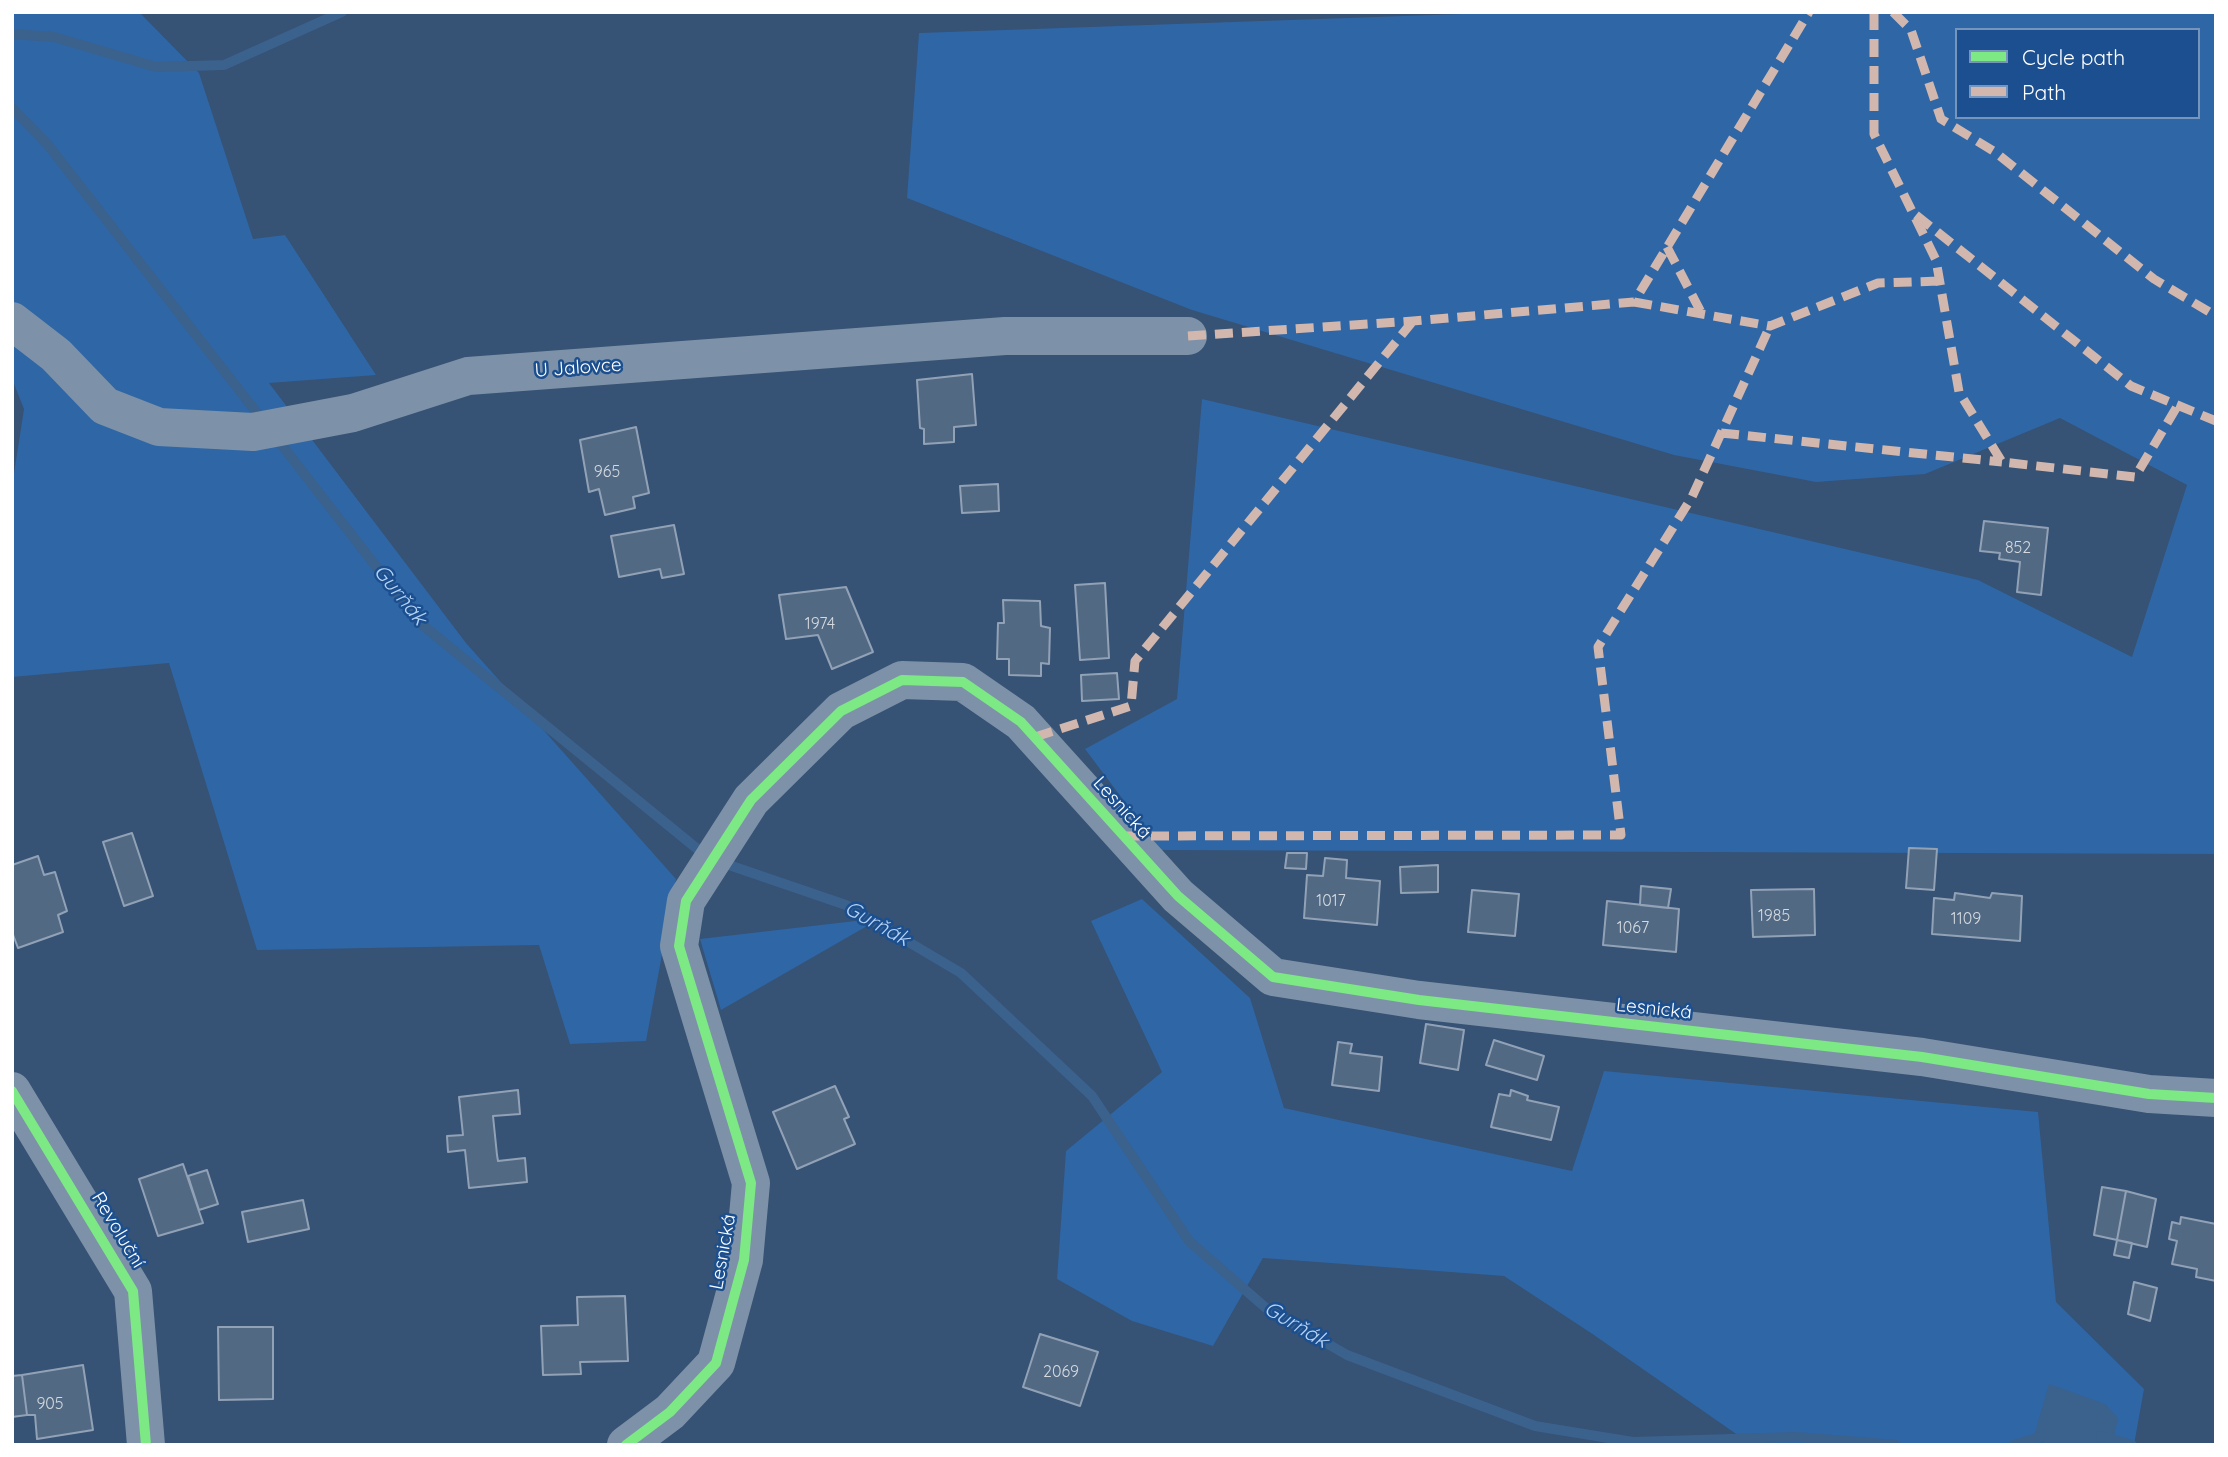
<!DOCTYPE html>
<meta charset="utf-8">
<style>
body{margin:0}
#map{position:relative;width:2228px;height:1457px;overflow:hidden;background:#365274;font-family:Quicksand,sans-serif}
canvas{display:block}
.frame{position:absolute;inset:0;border:14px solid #fff;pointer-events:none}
.legend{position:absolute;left:1955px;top:28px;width:245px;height:91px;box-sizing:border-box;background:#1b4f8f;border:2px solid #7695bc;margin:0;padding:9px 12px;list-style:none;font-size:21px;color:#fff}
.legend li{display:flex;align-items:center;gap:14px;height:35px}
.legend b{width:35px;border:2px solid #7695bc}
</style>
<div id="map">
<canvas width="2228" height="1457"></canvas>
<div class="frame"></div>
<ul class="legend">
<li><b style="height:9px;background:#7ce984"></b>Cycle path</li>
<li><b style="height:9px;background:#d1b7ad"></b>Path</li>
</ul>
</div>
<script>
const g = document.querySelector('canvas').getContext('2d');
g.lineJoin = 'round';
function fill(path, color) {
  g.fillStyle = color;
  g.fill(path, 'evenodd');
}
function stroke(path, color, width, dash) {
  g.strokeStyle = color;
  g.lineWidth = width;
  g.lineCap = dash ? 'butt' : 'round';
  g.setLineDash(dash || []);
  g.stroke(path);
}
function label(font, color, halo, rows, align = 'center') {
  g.font = font + ' Quicksand,sans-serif';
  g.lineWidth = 5;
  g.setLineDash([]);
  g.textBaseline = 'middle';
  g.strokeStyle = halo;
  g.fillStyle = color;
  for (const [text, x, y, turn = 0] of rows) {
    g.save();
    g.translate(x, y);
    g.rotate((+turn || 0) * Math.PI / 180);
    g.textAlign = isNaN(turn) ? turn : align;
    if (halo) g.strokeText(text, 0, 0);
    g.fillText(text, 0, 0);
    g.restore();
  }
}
const green = new Path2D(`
 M12,12H139L199,73L253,239L285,235L376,375L269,383L466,643L676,879L646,1041L570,1044L539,945L257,950L169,663L12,677V486L24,409L12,379Z
 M1518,12H2216V854L1161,850L1085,749L1177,699L1202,399L1978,580L2132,657L2187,485L2060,418L1925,474L1816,482L1674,455L1192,310L907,198L919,33ZM1957,30H2198V117H1957Z
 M1142,899L1250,998L1284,1108L1572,1171L1604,1071L2038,1112L2056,1302L2144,1389L2134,1445H2108L2114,1437L2033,1440L2051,1445H1752L1591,1333L1504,1276L1263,1258L1213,1346L1132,1321L1057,1279L1066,1151L1162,1072L1091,921Z
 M881,918L721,1010L700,939Z`);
const water = new Path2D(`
 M2049,1384L2105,1404L2118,1418L2114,1437L2108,1445H2051L2033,1440Z`);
const stream = new Path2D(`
 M12,34L54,37L156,67L224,65L342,12
 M12,108L48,145L264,422
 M274,435L420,623L706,856
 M720,862L846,905L961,973L1092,1096L1189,1241L1266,1308L1347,1355L1535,1426L1633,1442L1796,1437L1896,1445
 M2101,1436L2132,1445
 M2014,1445L2046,1435`);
const building = new Path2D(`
 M972,374L976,425L954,427V442L924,444V429L920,428L917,380Z
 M636,427L649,493L633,497L635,508L605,515L599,489L589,492L580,440Z
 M998,484L999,511L962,513L960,486Z
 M1984,521L2048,528L2041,595L2017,592L2020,562L1999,559L2000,553L1980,551Z
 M674,525L684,574L662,578L660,569L619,577L611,536Z
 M1105,583L1109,658L1080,660L1075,585Z
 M846,587L873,652L832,669L818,635L786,639L779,595Z
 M1003,600L1040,601L1041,626L1050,628L1049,664L1041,663V676L1009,675V659H997L998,623H1004Z
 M1117,673L1119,699L1082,701L1081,675Z
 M132,833L153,896L124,906L103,842Z
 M1909,848L1937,849L1934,890L1906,888Z
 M1287,853H1307L1306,869L1285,868Z
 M38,856L44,875L55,872L67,911L58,915L63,932L18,948L12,932V865Z
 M1325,858L1347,860L1346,878L1380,881L1377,925L1304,918L1307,875L1323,876Z
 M1438,865V892L1401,893L1400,867Z
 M1641,886L1671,889L1668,908L1640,905Z
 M1814,889L1815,935L1753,937L1751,890Z
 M1472,890L1519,894L1515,936L1468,932Z
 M1955,893L1990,898L1992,893L2022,896L2020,941L1932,934L1934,898L1954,900Z
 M1607,901L1679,909L1676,952L1603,945Z
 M1426,1024L1464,1030L1458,1070L1420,1063Z
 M1494,1040L1544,1056L1537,1080L1486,1065Z
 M1338,1042L1352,1044L1350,1053L1382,1057L1379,1091L1332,1085Z
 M835,1086L849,1117L844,1119L855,1144L797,1169L773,1112Z
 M518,1090L520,1114L493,1116L497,1155L498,1161L525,1158L527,1182L469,1188L465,1150L448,1152L447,1136L463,1135L459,1097Z
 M1511,1090L1528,1096L1527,1100L1559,1107L1551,1140L1491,1127L1499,1094L1510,1096Z
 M183,1164L203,1223L158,1236L139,1179Z
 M207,1170L218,1204L199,1210L188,1176Z
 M2102,1187L2126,1191L2117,1240L2094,1235Z
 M2126,1191L2156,1199L2147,1247L2117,1240Z
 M303,1200L309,1229L248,1242L242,1212Z
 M2181,1217L2216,1224V1281L2196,1277L2197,1269L2172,1264L2177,1241L2169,1239L2172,1222L2180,1224Z
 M2117,1240L2132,1243L2129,1258L2114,1255Z
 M2134,1282L2157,1288L2150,1321L2128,1314Z
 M625,1296L628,1361L580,1362L581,1374L543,1375L541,1326L578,1325L577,1297Z
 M218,1327H273V1399L219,1400Z
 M1040,1334L1098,1352L1080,1406L1023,1387Z
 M83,1365L93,1430L37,1439L35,1415H27L22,1375Z
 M22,1375L27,1415L12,1417V1376Z`);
const minor = new Path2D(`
 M12,321L56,355L105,406L159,427L253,432L353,413L468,376L1005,336H1188
 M12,1091L133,1291L146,1445
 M626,1445L670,1412L716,1363L744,1260L751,1183L679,946L686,901L751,800L841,711L902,680L963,682L1021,722L1178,896L1273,977L1419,1000L1922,1057L2149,1094L2216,1098`);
const quiet = new Path2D(`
 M1874,12V134L1936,260L1959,392L2002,462L2135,477L2178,405
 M1893,12L1911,30L1941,119L1995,152L2154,279L2216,316
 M1916,215L2131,386L2216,421
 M1667,247L1702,314
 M1634,302L1770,326L1878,283L1941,281
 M1188,336L1413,321L1634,302L1809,12
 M1721,433L2002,462
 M1035,737L1131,706L1135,661L1413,321
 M1124,836L1621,835L1598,647L1692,497L1770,326`);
const cycleway = new Path2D(`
 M12,1091L133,1291L146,1445
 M626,1445L670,1412L716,1363L744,1260L751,1183L679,946L686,901L751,800L841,711L902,680L963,682L1021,722L1178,896L1273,977L1419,1000L1922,1057L2149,1094L2216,1098`);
const numberNames = [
 ["965",607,472],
 ["852",2018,548],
 ["1974",820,624],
 ["1017",1331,901],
 ["1985",1774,916],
 ["1109",1966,919],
 ["1067",1633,928],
 ["2069",1061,1372],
 ["905",50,1404]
];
const streetNames = [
 ["U Jalovce",578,368,-4],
 ["Lesnická",1122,808,48],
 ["Lesnická",1654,1009,6],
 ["Revoluční",118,1230,59],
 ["Lesnická",723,1252,-80]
];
const waterNames = [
 ["Gurňák",400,595,51],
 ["Gurňák",877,924,29],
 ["Gurňák",1296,1325,31]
];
fill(green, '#2f66a5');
fill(water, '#3b618d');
stroke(stream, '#3b618d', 10);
fill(building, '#526984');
stroke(building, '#92a2b6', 2);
stroke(minor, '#7d92a8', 38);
stroke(quiet, '#d1b7ad', 9, [18, 9]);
stroke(cycleway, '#7ce984', 10);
label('16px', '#d4dae0', null, numberNames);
label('19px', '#fff', '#1b4f8f', streetNames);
label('italic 21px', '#b5d3f5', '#1b4f8f', waterNames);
</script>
